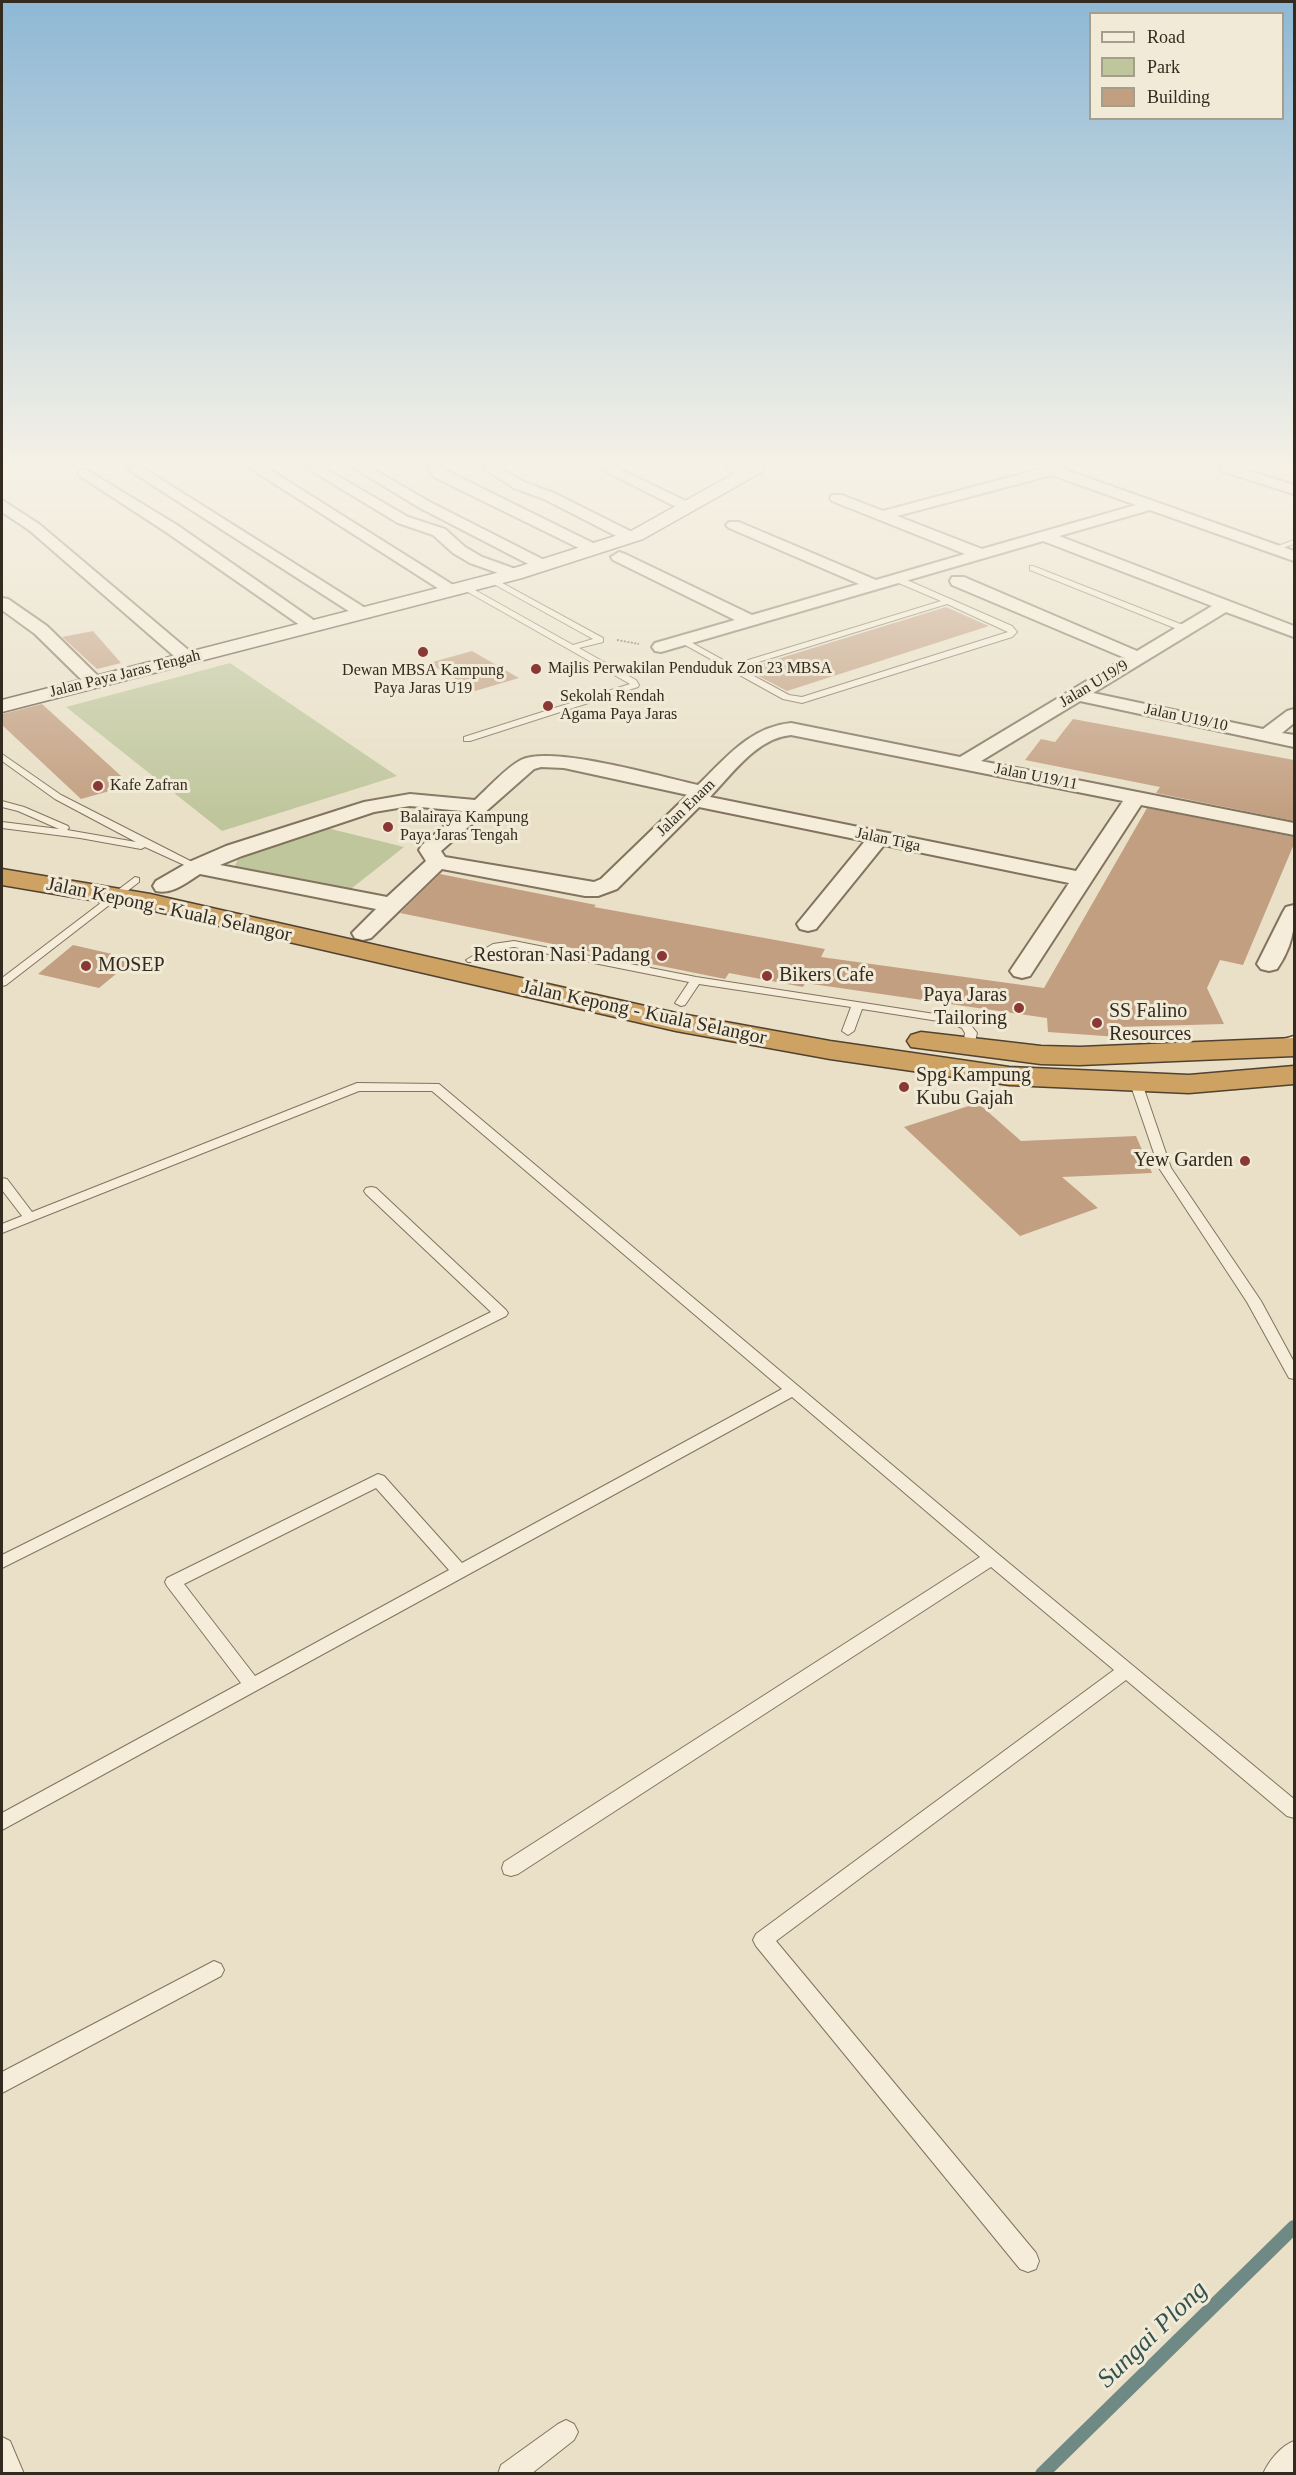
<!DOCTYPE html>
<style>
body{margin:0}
#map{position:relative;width:1296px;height:2475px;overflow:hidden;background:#e9e0c7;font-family:Georgia,serif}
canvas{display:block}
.frame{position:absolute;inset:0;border:3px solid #342b20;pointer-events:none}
.legend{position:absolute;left:1089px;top:12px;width:195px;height:108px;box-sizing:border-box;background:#f1ead6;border:2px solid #a59e8d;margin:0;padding:8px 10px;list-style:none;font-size:18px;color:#342b20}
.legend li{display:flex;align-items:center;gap:12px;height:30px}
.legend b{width:30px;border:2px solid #a59e8d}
</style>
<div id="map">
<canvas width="1296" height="2475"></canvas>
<div class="frame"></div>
<ul class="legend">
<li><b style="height:8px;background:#f5edd9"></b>Road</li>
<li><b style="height:16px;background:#bfc69c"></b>Park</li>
<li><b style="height:16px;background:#c29f81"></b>Building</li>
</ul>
</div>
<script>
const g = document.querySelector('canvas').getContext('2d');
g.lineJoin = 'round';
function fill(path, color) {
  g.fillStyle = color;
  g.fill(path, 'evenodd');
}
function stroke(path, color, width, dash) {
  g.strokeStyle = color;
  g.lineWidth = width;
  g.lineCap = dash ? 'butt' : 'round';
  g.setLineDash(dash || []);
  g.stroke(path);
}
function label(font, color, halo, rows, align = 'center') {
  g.font = font + ' Georgia,serif';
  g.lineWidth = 6;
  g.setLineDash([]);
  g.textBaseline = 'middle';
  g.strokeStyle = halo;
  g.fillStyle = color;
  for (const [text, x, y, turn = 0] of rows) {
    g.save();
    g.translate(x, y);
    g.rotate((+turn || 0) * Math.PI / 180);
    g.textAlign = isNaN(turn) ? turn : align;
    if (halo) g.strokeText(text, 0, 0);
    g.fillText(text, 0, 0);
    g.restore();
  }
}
const green = new Path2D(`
 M230,663L397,776L222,831L66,707Z
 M323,827L404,847L347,892L234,868L239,857Z`);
const stream = new Path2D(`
 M1042,2474L1294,2227`);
const building = new Path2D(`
 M946,607L989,626L787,691L745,669Z
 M93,631L121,663L97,669L62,637Z
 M472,651L519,678L475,691L429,663Z
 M42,704L131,785L81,799L2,725V714Z
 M1073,719L1294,760V821L1156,793L1160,787L1025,760L1041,739L1055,742Z
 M1147,808L1294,837V844L1243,965L1220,960L1207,988L1224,1024L1118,1027L1119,1037L1048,1032L1047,1018L805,983L803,987L729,973L725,979L400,913L440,874L596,905L594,907L825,949L821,957L1044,988Z
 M73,945L134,959L99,988L38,974Z
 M978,1103L1021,1141L1136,1136L1152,1173L1062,1177L1098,1208L1020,1236L904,1127Z`);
const path = new Path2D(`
 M617,640L639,644`);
const lane = new Path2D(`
 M1294,540V544L1274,551L1270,549Z
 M1033,566L1188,627L1189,629L1182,631L1030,570V566Z
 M894,577H900L1012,626L1017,632L1012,637L802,703L783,699L678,641L685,639L732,665L941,601L894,581ZM947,604L1008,632L802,697L789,695L739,668Z
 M493,578L603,638V642L579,648L636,680L639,685L638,687L470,741H464V737L630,684L459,587L466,585L573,645L593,639L490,582L489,580Z
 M2,754L61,795L202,867L201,869H193L145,847L141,849L80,838L2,828V822L59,829L18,811L2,807V801L24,807L68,826L69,828L67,830L136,842L55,799L2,761Z
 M135,877L139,878V882L6,985L2,986V978Z
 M514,941L696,977L954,1017L970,1024L977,1033L973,1050H965L963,1047L965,1033L962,1028L951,1023L862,1009L854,1031L848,1035L842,1031L851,1007L699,984L685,1005L681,1006L675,1003L689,982L514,947L500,949L476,962H468L466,960L493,944Z
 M1136,1079L1142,1083L1171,1168L1261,1301L1294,1362V1379L1289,1378L1247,1302L1159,1168L1130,1083Z
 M357,1083L439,1084L998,1554L1294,1799V1818L1287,1816L1126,1680L776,1941L1036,2253L1039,2261L1036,2269L1028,2272L1020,2269L756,1946L753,1940L756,1934L1114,1670L991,1567L518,1874L511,1876L504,1874L502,1868L504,1862L980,1557L792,1397L2,1830V1813L241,1683L167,1586L165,1582L167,1578L378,1474L384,1476L462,1563L782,1389L432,1091H359L2,1233V1224L22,1216L2,1190V1178L7,1179L32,1212ZM376,1488L449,1570L255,1676L184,1584Z
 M371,1187L376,1188L506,1310L508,1313L506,1316L2,1568V1555L491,1312L366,1194L364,1191L366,1188Z
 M214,1961L221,1964L224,1970L221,1976L2,2093V2072Z
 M566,2420L574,2424L578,2432L574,2440L531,2474H498L501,2465L558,2424Z
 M2,2437L10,2441L24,2474H2Z
 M1294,2441V2470L1292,2474H1263C1269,2460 1281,2446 1294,2441Z`);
const street = new Path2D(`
 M126,468H143L373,613L370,617H358Z
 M250,468H267L461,590L459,594H447Z
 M307,468H324L408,517L445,529L465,547L482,557L521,571L523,574L515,579L470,563L453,553L433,535L398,523Z
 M354,468H371L430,502L548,562L550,565L548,568H536L420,508Z
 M427,468H441L599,546L601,549L599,552H587L434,477Z
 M483,468H500L524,482L554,493L636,534L638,537L630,542L624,540L544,499L514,488Z
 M599,468H617L692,504L695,507L692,510H682Z
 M727,468H746L753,473L746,477L729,471Z
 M1044,468H1067L1066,470L1294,551V561L1150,510L1059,536L1294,626V637L1226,612L1093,693L1263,729L1287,711L1294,709V723L1282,733L1294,735V747L1080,701L981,761L1294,823V835L1141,805L1030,976L1022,978L1014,976L1010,971L1069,883L884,845L816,929L808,931L800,929L797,924L865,841L699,807L617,889L598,896H585L442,869L371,938L363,940L355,938L352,933L376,909L200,874C187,882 172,895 156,891L153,886L156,881L189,862L226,846L364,802L410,794L475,800C488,788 507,767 521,760C552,745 661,777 698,785C726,758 750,727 791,723L960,757L1125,658L952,585L950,581L952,577H964L1137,651L1212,606L1043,541L661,652L655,651L652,647L655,643L735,620L613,560L611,557L619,552L625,554L752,615L859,584L729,528L726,525L729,522H739L876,580L965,554L832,501L830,498L832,495H842L883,511ZM1052,475L1136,505L982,549L897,516ZM791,735L1123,801L1076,871L710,797C732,774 757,738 791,735ZM541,767L564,768L688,795L601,879L594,882L445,857L441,851L534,769ZM410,806L462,811L422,845L419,850L426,861L387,897L220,865L242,856L374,812Z
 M1220,468H1241L1294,485V494L1222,471Z
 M85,469L177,525L322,626L319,630H307L166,532L80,476L78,473L80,470Z
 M2,500L39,524L193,654L196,658L193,662H181L29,530L2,512Z
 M2,598L8,599L47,626L100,678L103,682L100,686H88L35,634L2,610Z
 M1294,905C1296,928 1291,949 1277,969L1269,971L1261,969L1257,964L1283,912L1286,907Z`);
const secondary = new Path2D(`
 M744,468H764L762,472L643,539L522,578L2,712V700L508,570L631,531Z
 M1294,1036V1056L1284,1053L1280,1045L1284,1039Z`);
const highway = new Path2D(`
 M2,869L150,894L676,1013L830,1041L1009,1067L1189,1075L1294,1066V1084L1189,1093L1009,1085L830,1059L676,1031L150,910L2,885Z
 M921,1032L1041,1046L1080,1047L1294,1038V1056L1080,1065L1041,1064L911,1047L907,1041L911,1035Z`);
const markers = [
 [423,652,6,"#8a3836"],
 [536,669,6,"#8a3836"],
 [548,706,6,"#8a3836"],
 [98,786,6,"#8a3836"],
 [388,827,6,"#8a3836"],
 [662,956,6,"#8a3836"],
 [86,966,6,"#8a3836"],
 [767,976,6,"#8a3836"],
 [1019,1008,6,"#8a3836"],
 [1097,1023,6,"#8a3836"],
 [904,1087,6,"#8a3836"],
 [1245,1161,6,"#8a3836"]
];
const farPoinames = [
 ["Majlis Perwakilan Penduduk Zon 23 MBSA",548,669],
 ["Dewan MBSA Kampung",423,671,"center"],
 ["Paya Jaras U19",423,689,"center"],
 ["Sekolah Rendah",560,697],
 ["Agama Paya Jaras",560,715],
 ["Kafe Zafran",110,786],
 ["Balairaya Kampung",400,818],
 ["Paya Jaras Tengah",400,836]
];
const farStreetnames = [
 ["Jalan Paya Jaras Tengah",125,674,-14],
 ["Jalan U19/9",1094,684,-31],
 ["Jalan U19/10",1186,718,12],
 ["Jalan U19/11",1036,777,11],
 ["Jalan Enam",686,808,-44],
 ["Jalan Tiga",888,840,12]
];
const streetNames = [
 ["Jalan Kepong - Kuala Selangor",169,910,12],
 ["Jalan Kepong - Kuala Selangor",644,1013,12]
];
const poiNames = [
 ["Restoran Nasi Padang",650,956,"right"],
 ["MOSEP",98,966],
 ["Bikers Cafe",779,976],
 ["Paya Jaras",1007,996,"right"],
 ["Tailoring",1007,1019,"right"],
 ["SS Falino",1109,1012],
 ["Resources",1109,1035],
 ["Spg Kampung",916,1076],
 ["Kubu Gajah",916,1099],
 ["Yew Garden",1233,1161,"right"]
];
const nearWaternames = [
 ["Sungai Plong",1153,2335,-44]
];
fill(green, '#bfc69c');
stroke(stream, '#6f8a85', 14);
fill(building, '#c29f81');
stroke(lane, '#82735f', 2);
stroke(street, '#82735f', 4);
stroke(secondary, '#645442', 3);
stroke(highway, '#514132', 3);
stroke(path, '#82735f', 2, [2, 1.5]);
fill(lane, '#f5edd9');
fill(street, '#f5edd9');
fill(secondary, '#f5edd9');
fill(highway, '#cda262');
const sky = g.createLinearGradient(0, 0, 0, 814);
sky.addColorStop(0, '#8eb8d5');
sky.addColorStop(0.57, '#f5f1e6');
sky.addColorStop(1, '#f5f1e600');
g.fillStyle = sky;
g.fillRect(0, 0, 1296, 814);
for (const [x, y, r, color] of markers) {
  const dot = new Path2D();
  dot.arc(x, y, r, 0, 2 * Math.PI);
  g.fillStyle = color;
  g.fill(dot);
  stroke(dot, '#f1ead6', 2);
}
label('16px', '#342b20', '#f1ead6', farPoinames, 'left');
label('16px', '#342b20', '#f1ead6', farStreetnames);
label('20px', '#342b20', '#f1ead6', streetNames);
label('20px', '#342b20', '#f1ead6', poiNames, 'left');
label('italic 26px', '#325251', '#f1ead6', nearWaternames);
</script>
